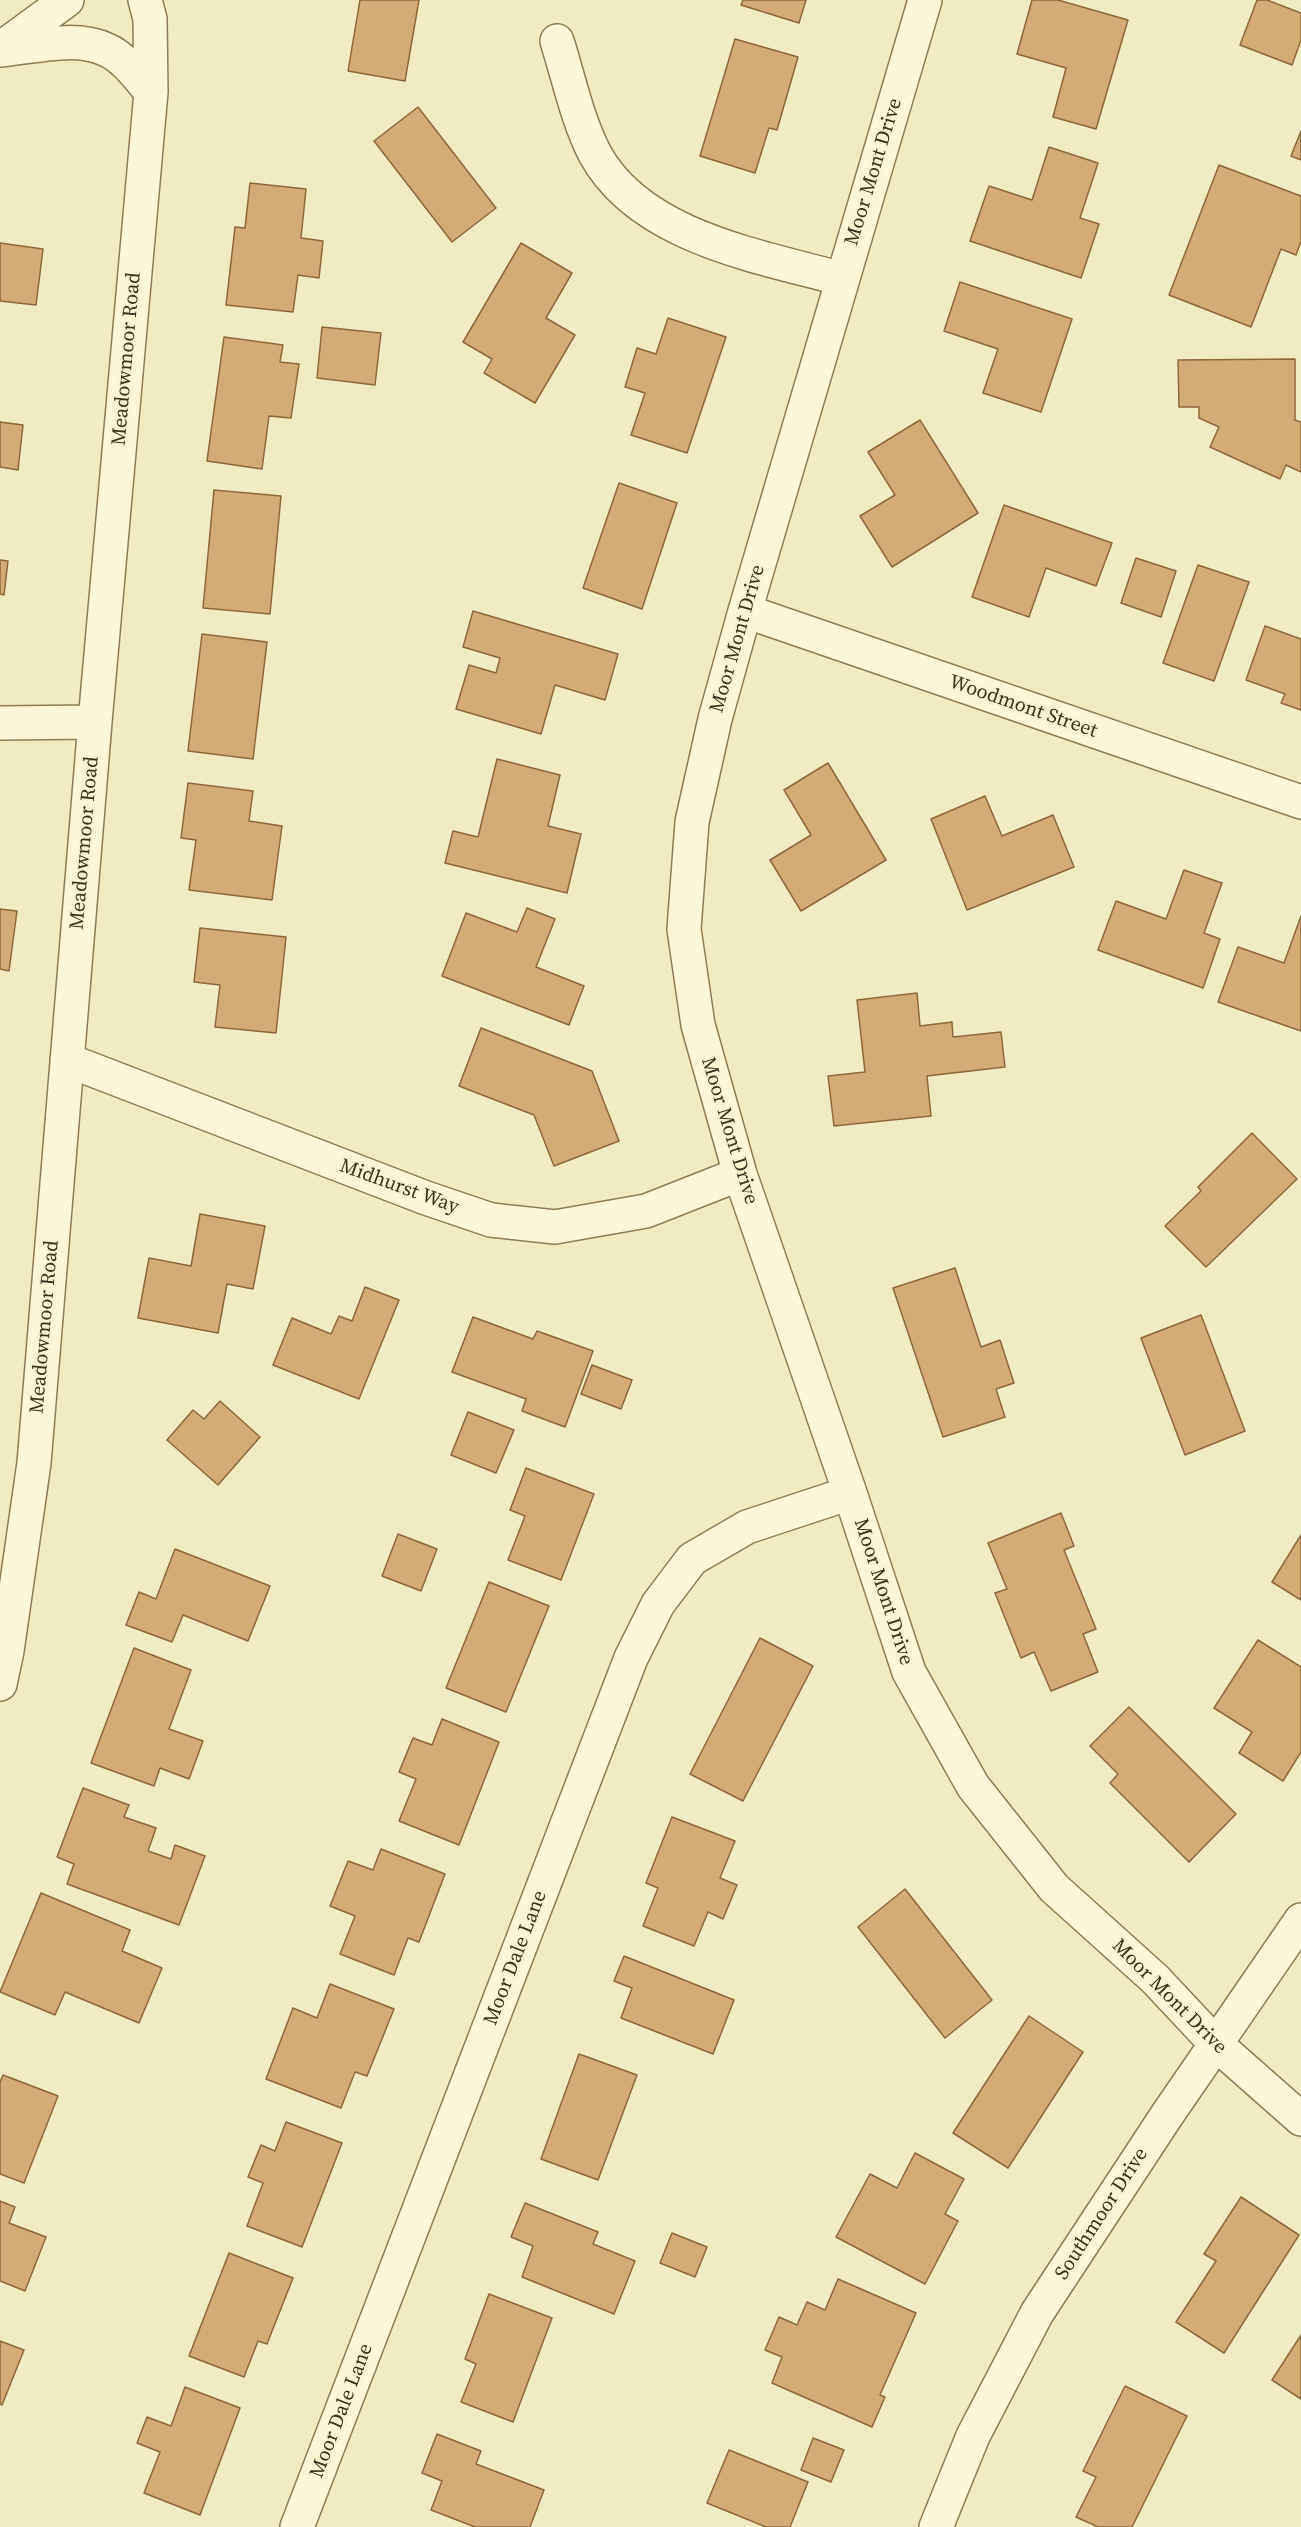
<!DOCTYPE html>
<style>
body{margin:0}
canvas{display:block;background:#f1ebc2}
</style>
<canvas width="1301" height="2527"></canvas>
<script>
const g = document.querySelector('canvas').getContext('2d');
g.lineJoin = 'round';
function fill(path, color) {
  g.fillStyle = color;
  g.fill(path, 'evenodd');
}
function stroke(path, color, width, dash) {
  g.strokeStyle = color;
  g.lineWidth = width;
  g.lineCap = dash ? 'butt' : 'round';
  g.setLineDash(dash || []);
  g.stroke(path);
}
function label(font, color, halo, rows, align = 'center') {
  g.font = font + ' "Source Serif 4",serif';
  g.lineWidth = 5;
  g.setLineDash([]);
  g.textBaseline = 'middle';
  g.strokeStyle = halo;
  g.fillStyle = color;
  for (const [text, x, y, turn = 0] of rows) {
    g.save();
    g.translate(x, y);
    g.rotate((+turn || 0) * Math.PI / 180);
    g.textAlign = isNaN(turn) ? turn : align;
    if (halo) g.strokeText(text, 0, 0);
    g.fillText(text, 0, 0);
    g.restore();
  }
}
const building = new Path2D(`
 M360,0H419L405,81L348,71Z
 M743,0H806L799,23L741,5Z
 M1032,0H1058L1128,20L1096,129L1053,117L1066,68L1017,54Z
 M1257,0H1267L1301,13V40L1292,65L1240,45Z
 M735,39L798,57L777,130L769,128L755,173L700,156Z
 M418,107L496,208L452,242L374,141Z
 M1301,131V160L1291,156Z
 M1049,147L1098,163L1080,218L1099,224L1081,278L970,241L989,186L1032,200Z
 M1219,165L1301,196V241L1296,255L1281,249L1251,327L1169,295Z
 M250,183L306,189L301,238L323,241L319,278L298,275L293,312L226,305L235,227L245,228Z
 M0,243L43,249L36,305L0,301Z
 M521,243L572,273L546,318L575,335L535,403L484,373L492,359L463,342Z
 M960,282L1072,319L1041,412L983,393L998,349L944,331Z
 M668,318L726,337L687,453L631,435L645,393L625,387L637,348L656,354Z
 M322,327L381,333L375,385L317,378Z
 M224,337L283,345L280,362L299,364L291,418L269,416L262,469L207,461Z
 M1295,359V420L1301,422V472L1286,465L1280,479L1210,447L1219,427L1199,418V407H1179L1178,360Z
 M920,420L978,513L892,567L860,516L895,495L868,452Z
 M0,422L23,425L18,470L0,467Z
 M619,483L677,503L642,609L583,588Z
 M214,490L281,496L270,614L203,608Z
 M1004,505L1112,543L1096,586L1046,568L1029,617L972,597Z
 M1136,558L1176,571L1161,617L1121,603Z
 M0,560L8,561L4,595L0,594Z
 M1198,565L1249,582L1214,681L1163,663Z
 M473,611L618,654L605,700L555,685L541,734L456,709L469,665L496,673L500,658L463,647Z
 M1265,626L1301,639V710L1281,703L1285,694L1246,680Z
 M202,634L267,642L253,759L188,751Z
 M497,759L560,775L548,826L581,834L567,893L445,863L453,831L478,837Z
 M828,763L886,860L801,911L770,860L811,835L784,790Z
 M188,783L253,791L249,821L282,826L272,900L189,890L196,840L181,838Z
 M985,796L1002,836L1053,815L1074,867L967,910L931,819Z
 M1184,870L1222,883L1204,933L1220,939L1203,988L1098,950L1116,901L1166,919Z
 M527,908L555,919L536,967L584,986L569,1025L442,976L466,913L517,932Z
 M0,909L17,911L9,971L0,969Z
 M1301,916V1031L1218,1002L1238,947L1284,963Z
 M200,928L286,937L276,1033L215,1027L220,985L194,982Z
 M917,993L920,1026L952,1022L953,1037L1001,1032L1005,1067L927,1076L931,1116L834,1126L828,1076L865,1072L857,1000Z
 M481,1028L592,1071L619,1141L554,1166L534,1115L459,1086Z
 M1252,1133L1297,1179L1206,1267L1165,1226L1201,1191L1198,1187Z
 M200,1214L265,1226L253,1289L227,1284L218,1333L138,1318L149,1258L191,1266Z
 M955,1268L981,1347L1000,1340L1014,1383L996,1389L1005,1417L943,1437L893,1288Z
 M365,1287L399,1300L359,1399L273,1365L292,1318L331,1334L339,1316L352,1321Z
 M1201,1315L1245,1431L1185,1455L1141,1338Z
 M473,1317L533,1339L537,1331L593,1351L565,1427L522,1411L526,1399L452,1372Z
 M592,1365L632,1380L621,1409L581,1394Z
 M220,1401L260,1437L218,1485L167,1440L193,1410L204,1419Z
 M468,1412L514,1430L496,1473L451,1455Z
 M526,1468L594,1494L561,1580L508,1560L525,1516L510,1510Z
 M1061,1513L1074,1546L1064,1550L1096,1629L1083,1634L1098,1672L1051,1691L1034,1652L1021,1658L995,1593L1007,1589L988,1543Z
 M398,1534L437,1549L421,1591L382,1576Z
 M1301,1535V1600L1272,1582Z
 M175,1549L270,1586L248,1641L183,1615L172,1642L126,1625L139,1592L156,1599Z
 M489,1582L549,1606L506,1712L446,1688Z
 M760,1638L813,1666L743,1801L690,1774Z
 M1258,1640L1301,1667V1752L1283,1781L1239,1753L1252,1732L1214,1708Z
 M134,1648L191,1670L169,1729L203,1741L189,1779L160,1768L154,1786L91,1763Z
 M1129,1707L1236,1814L1189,1862L1110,1783L1118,1774L1090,1746Z
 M442,1719L499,1742L459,1845L399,1821L416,1779L399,1772L413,1738L432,1745Z
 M83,1788L129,1805L124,1817L156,1828L148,1851L171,1859L175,1845L205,1856L179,1925L67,1884L74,1864L57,1857Z
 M672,1817L735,1841L720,1878L737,1885L723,1919L708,1912L694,1946L643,1926L658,1888L646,1883Z
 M381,1849L445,1874L419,1942L408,1938L394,1975L340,1954L355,1916L330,1906L348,1861L373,1870Z
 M905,1889L992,2000L945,2038L858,1927Z
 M41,1893L130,1930L122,1951L162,1968L139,2023L65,1992L55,2015L0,1992Z
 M624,1956L734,2000L713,2054L621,2018L632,1988L614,1981Z
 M330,1984L394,2009L367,2076L355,2072L341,2108L266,2079L293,2008L317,2018Z
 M1029,2016L1083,2052L1008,2168L953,2133Z
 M579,2054L637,2075L598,2180L541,2159Z
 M3,2075L58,2096L24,2183L0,2174V2082Z
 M286,2122L342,2143L302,2247L247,2226L263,2183L248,2177L261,2145L275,2151Z
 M915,2153L964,2179L945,2214L958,2221L925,2284L836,2237L870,2174L897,2188Z
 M1241,2197L1299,2235L1224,2353L1176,2322L1216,2261L1204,2254Z
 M0,2201L15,2207L9,2223L46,2237L25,2291L0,2281Z
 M525,2203L598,2232L593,2244L635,2261L614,2314L522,2277L533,2246L511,2237Z
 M672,2233L707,2247L695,2277L660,2263Z
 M229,2253L293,2278L267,2344L258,2341L244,2377L189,2356Z
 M838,2279L916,2313L880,2395L885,2397L872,2427L772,2383L782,2357L765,2350L779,2317L797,2325L807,2302L825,2310Z
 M489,2294L552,2318L513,2422L461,2402L476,2364L465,2359Z
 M1301,2335V2399L1272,2380Z
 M0,2341L24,2350L2,2405L0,2404Z
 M1125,2386L1187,2416L1132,2527H1098L1076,2517L1096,2477L1083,2471Z
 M185,2387L240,2408L200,2515L144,2493L160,2452L137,2443L147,2417L171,2426Z
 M437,2434L481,2451L476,2464L544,2490L530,2527H475L431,2510L442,2481L422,2473Z
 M813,2438L844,2450L831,2482L801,2470Z
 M729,2450L808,2482L790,2527H766L707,2503Z`);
const minor = new Path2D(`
 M925,0L745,611L715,719L692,822L684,929L698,1025L740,1174L850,1493L909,1672L973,1786L1054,1888L1155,1979L1216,2044L1301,2119
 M557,41C569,79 577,119 595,154C640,237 759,256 842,279
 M0,49L67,0
 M0,50C33,47 76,35 107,50C125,58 139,78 151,92
 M745,611L1301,802
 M0,723L95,722
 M67,1060L426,1198L491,1220L555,1227L646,1211L740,1174
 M0,1684L7,1651L34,1463L95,722L151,92L150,19L145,0
 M297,2527L631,1658L658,1604L692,1559L747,1527L850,1493
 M936,2527L973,2436L1037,2313L1167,2115L1301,1920`);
const streetNames = [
 ["Moor Mont Drive",874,172,-73],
 ["Meadowmoor Road",127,359,-85],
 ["Moor Mont Drive",738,639,-74],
 ["Woodmont Street",1023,707,19],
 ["Meadowmoor Road",85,843,-85],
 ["Moor Mont Drive",729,1131,73],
 ["Midhurst Way",399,1187,20],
 ["Meadowmoor Road",45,1327,-85],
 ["Moor Mont Drive",883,1592,72],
 ["Moor Dale Lane",516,1958,-69],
 ["Moor Mont Drive",1169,1997,45],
 ["Southmoor Drive",1102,2214,-57],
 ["Moor Dale Lane",342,2411,-69]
];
fill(building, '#d2ac75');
stroke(building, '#8e6a3b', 1.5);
stroke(minor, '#8d7d57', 36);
stroke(minor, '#fbf6d6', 33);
label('20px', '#3b311d', '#f8f4d2', streetNames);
</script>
